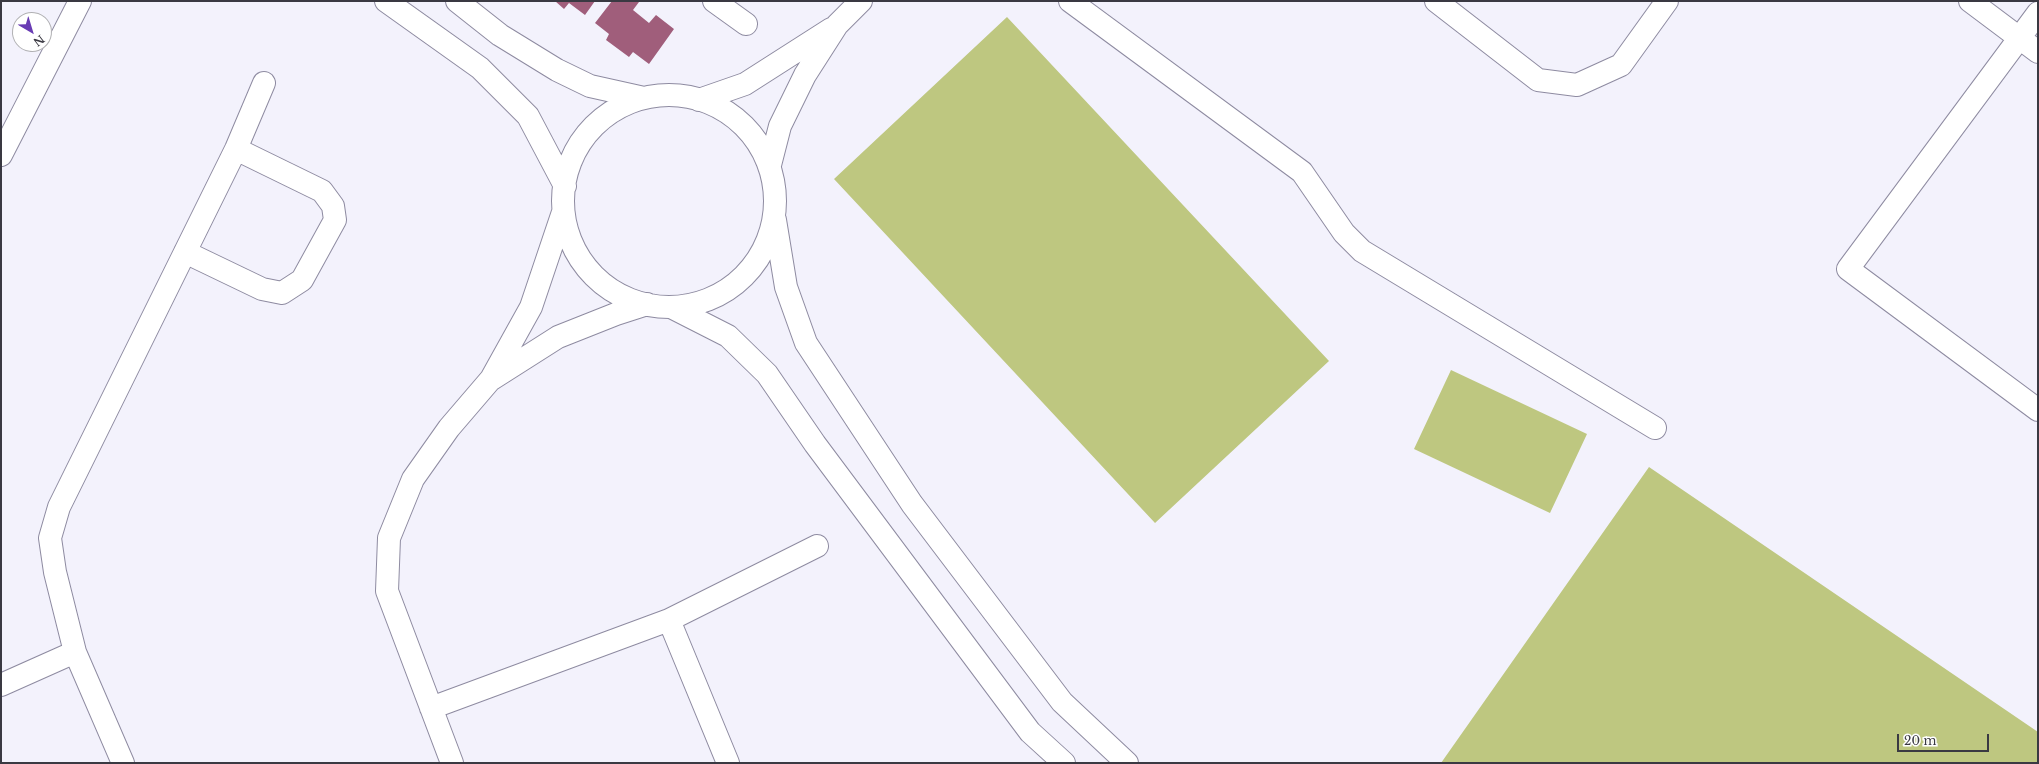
<!DOCTYPE html>
<style>
body{margin:0}
#map{position:relative;width:2039px;height:764px;overflow:hidden;background:#f3f2fc;font-family:"Libre Baskerville",serif}
canvas{display:block}
.frame{position:absolute;inset:0;border:2px solid #3a3942;pointer-events:none}
.north{position:absolute;left:12px;top:12px;width:40px;height:40px;box-sizing:border-box;background:#fff;border:1px solid #b0b0b3;border-radius:50%;rotate:142deg;font-size:11px;font-weight:700;line-height:16px;text-align:center;color:#3a3942}
.north::after{content:'';display:block;margin:auto;width:14px;height:18px;background:#693cb4;clip-path:polygon(50% 0,100% 100%,50% 72%,0 100%)}
.scale{position:absolute;left:1897px;top:734px;width:92px;height:18px;box-sizing:border-box;border:2px solid #3a3942;border-top:0;padding-left:5px;font-size:12px;line-height:14px;white-space:nowrap;color:#3a3942;-webkit-text-stroke:3px #fff;paint-order:stroke}
</style>
<div id="map">
<canvas width="2039" height="764"></canvas>
<div class="frame"></div>
<div class="north">N</div>
<div class="scale">20 m</div>
</div>
<script>
const g = document.querySelector('canvas').getContext('2d');
g.lineJoin = 'round';
function fill(path, color) {
  g.fillStyle = color;
  g.fill(path, 'evenodd');
}
function stroke(path, color, width, dash) {
  g.strokeStyle = color;
  g.lineWidth = width;
  g.lineCap = dash ? 'butt' : 'round';
  g.setLineDash(dash || []);
  g.stroke(path);
}
const green = new Path2D(`
 M1007,17L1329,361L1155,523L834,179Z
 M1451,370L1587,434L1550,513L1414,449Z
 M1649,467L2038,732V763H1441Z`);
const building = new Path2D(`
 M555,1H595L585,15L569,3L564,9Z
 M612,1H637L639,2L633,10L649,23L656,15L674,29L649,64L633,52L629,57L606,40L609,34L595,23Z`);
const street = new Path2D(`
 M386,1L480,68L528,116L565,186
 M457,1L500,35L557,70L590,86L644,98
 M714,1L746,24
 M1070,1L1302,172L1344,233L1362,251L1655,428
 M1436,1L1538,80L1577,85L1621,65L1667,1
 M1970,1L2038,52
 M2038,13L1848,269L2038,410
 M563 201a106 106 0 1 1 212 0a106 106 0 1 1-212 0Z
 M699,100L745,84L831,29
 M1,155L80,1
 M770,165L780,126L805,75L837,25L861,1
 M775,220L786,287L806,343L912,504L1062,702L1127,763
 M185,252L262,289L282,293L302,280L335,220L333,206L322,191L236,149
 M673,308L728,336L767,374L815,444L1030,732L1064,763
 M492,379L558,337L616,314L647,304
 M669,620L817,546
 M75,652L55,572L50,538L59,507L236,149L264,83
 M1,685L75,652L123,763
 M431,708L669,620L728,763
 M452,763L387,591L389,538L413,479L449,428L491,379L531,307L563,212`);
fill(green, '#bec780');
fill(building, '#a05e7b');
stroke(street, '#8e8ba1', 24);
stroke(street, '#fff', 22);
</script>
